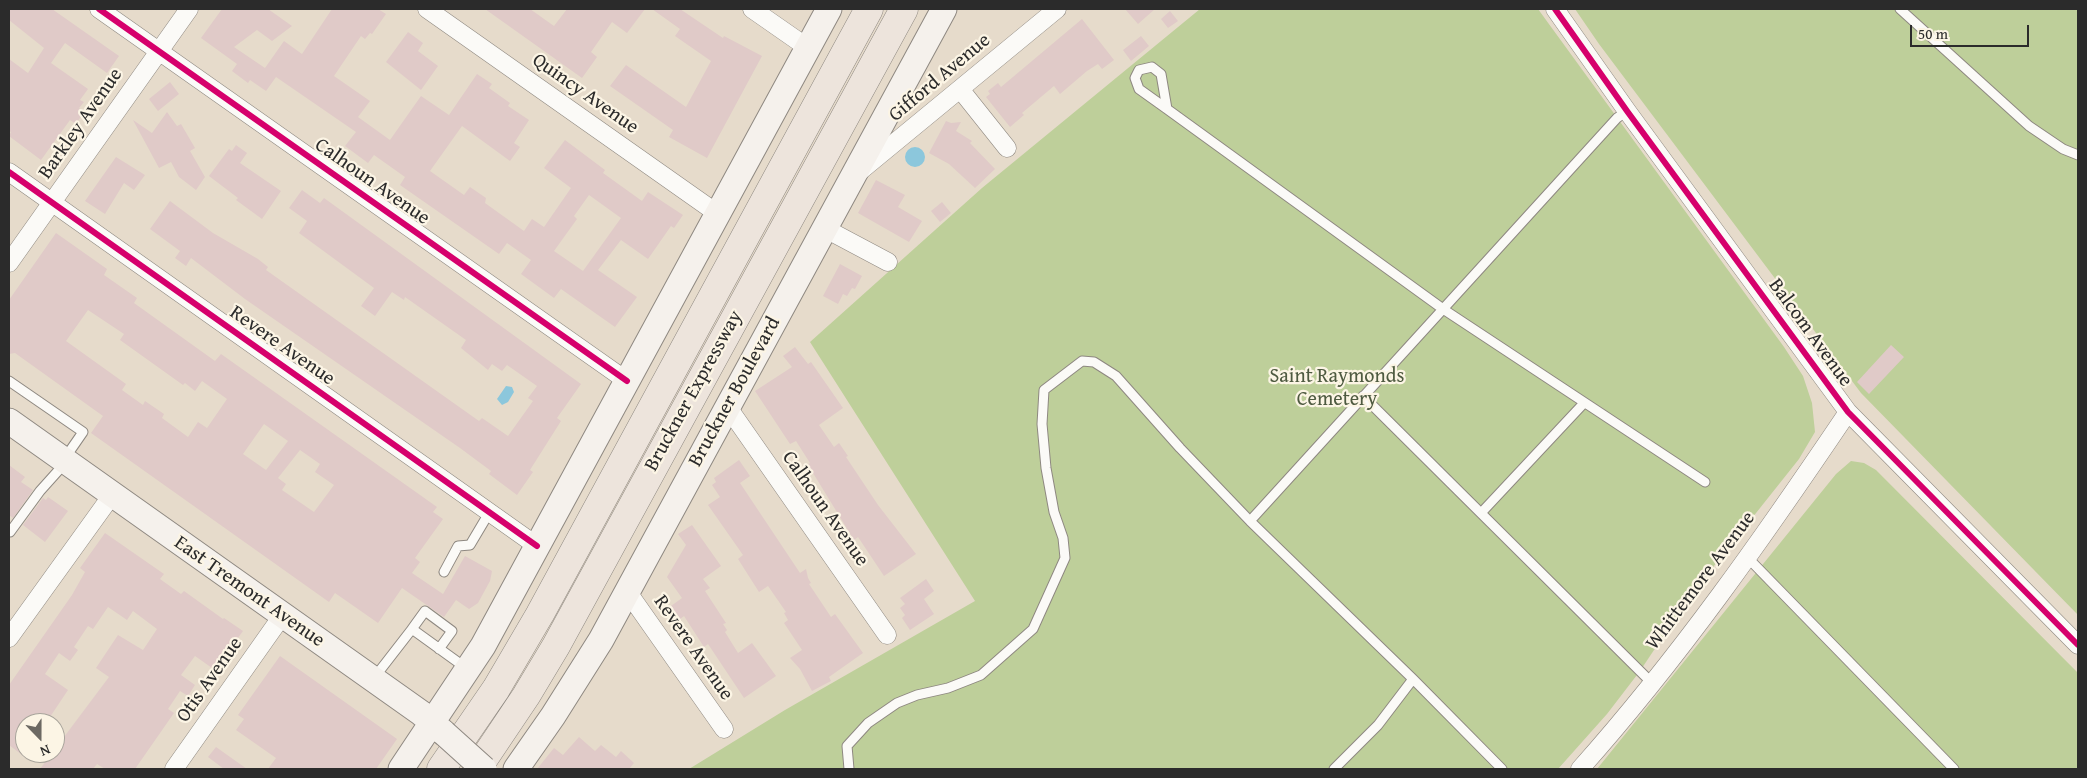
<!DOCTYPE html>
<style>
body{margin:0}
#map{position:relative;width:2087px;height:778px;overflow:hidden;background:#e6dbcb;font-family:"Gentium Book Plus",serif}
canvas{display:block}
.frame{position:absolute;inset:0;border:10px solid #2b2b2b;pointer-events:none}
.north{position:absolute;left:15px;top:713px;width:50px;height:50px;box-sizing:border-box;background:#fcf5e5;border:1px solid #a8a49b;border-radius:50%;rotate:158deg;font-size:14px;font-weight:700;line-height:20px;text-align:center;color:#2b2b2b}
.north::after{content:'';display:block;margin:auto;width:18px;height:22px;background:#6c6963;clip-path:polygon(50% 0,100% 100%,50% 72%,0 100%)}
.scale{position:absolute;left:1910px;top:25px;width:119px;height:22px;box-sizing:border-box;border:2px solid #2b2b2b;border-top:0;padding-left:6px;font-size:15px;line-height:18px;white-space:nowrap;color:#2b2b2b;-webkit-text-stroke:4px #fcf5e5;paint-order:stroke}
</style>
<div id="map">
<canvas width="2087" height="778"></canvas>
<div class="frame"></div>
<div class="north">N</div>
<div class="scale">50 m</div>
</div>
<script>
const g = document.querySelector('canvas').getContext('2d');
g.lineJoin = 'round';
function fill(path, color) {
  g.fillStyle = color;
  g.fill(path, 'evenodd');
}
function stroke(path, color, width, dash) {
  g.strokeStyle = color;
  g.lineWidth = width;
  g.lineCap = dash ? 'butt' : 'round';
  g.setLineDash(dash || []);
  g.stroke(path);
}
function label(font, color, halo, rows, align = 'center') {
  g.font = font + ' "Gentium Book Plus",serif';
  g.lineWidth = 4.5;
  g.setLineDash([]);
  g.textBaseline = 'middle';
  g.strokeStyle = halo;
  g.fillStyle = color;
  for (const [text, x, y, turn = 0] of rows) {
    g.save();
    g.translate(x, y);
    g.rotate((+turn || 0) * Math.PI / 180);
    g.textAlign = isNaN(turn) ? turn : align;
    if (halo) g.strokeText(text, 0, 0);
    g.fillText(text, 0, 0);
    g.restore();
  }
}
const green = new Path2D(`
 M1200,9H1538L1784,347L1803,376L1812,403L1815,432L1799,459L1690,596L1640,671L1607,714L1558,769H689L785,710L975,601L810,342L982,188Z
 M1575,9H2078V615L1861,393L1599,44Z
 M1851,461L1864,463L1876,470L2078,673V769H1597L1836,474Z`);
const water = new Path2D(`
 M905 157a10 10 0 1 1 20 0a10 10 0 1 1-20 0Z
 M506,386L512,387L514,392L508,402L502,405L497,399Z`);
const building = new Path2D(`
 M9,9H52L119,56L107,73L65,43L51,63L88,89L80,100L84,102L79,108L84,112L76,124L70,120L41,160L9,136L11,132L9,131V59L28,73L44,48L9,20Z
 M222,9H268L292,26L272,41L257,30L234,47L265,68L284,41L302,54L332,9H378L386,14L372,34L370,33L365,39L361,36L334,76L370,101L358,117L390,140L421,96L449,115L477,74L492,84L489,88L510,103L508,106L529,120L514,143L520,147L510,161L462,126L430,171L464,195L470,187L486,198L485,203L524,231L532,219L544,227L571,188L544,168L565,140L605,170L603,173L642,201L648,192L683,215L674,228L671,226L648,259L621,240L598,270L637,297L615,327L561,289L554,298L521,274L531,260L507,243L499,254L400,185L405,177L374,155L368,163L345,146L356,132L276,77L266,91L250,80L248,83L232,71L237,64L201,38ZM589,195L621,218L583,271L554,251L577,219L574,216Z
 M485,9H530L554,26L567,9H645L627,33L612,22L591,52L597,57L582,78Z
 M652,9H680L723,38L724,36L762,56L707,158L669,137L673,130L610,86L626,65L686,107L711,61L675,36L680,29Z
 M1125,9H1155L1138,24Z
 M1170,11L1178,21L1168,28L1161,19Z
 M1082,19L1114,60L1102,69L1098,64L1087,71L1060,94L1054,86L1022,113L1024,115L1010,127L986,97L990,94L988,91L998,83L1001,87Z
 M408,32L423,43L418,51L438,66L421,90L386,62Z
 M1141,36L1149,46L1131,61L1123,50Z
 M170,82L179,94L158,111L149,99Z
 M167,112L177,126L181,124L195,148L190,151L205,177L196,190L179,177L171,162L159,168L133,120L152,133Z
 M946,121L951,123L961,122L956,131L972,141L970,143L995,169L975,188L949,164L929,153Z
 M236,145L247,153L240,163L281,191L262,219L236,200L238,198L209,176L229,149L232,151Z
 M116,157L145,175L134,190L124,183L105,214L85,201Z
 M876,180L905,195L898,207L922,221L909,242L858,213Z
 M302,190L320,203L324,198L581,384L557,418L561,421L530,470L533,472L517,495L489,474L491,471L460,448L245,299L191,258L186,266L175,258L180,251L150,229L170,201L213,233L258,259L268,267L266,270L479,421L482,418L508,436L533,401L528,398L537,386L507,365L502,371L492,364L488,370L461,348L466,340L405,297L404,300L392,292L375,316L361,306L374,288L299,233L307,221L289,208Z
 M942,202L951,213L940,222L931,211Z
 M56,233L107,269L104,275L137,298L134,303L215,361L221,354L437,507L433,512L443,519L415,558L420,562L412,573L443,594L465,556L492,571L490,581L478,603L469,609L456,600L444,617L402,588L378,623L335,593L329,602L91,433L103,416L15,353L9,354V300ZM88,310L124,334L120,340L183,385L185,383L195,391L202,381L227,399L207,428L198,422L188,437L162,418L164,414L145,401L143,405L122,390L126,384L66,341ZM264,424L288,441L266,470L243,454ZM300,450L320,464L315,472L334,485L314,512L282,490L286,484L278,478Z
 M840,264L862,276L855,289L852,288L847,296L843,294L838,304L823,296Z
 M1891,345L1904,357L1869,394L1857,382Z
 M795,347L808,364L811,362L843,408L819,425L834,447L839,443L848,456L846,457L878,505L916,554L884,576L858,537L854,540L813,473L805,467L810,463L796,441L790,444L755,391L792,367L783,356Z
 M739,460L750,476L740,483L800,573L806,569L808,578L811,583L809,584L831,617L835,614L863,653L829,677L831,681L812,691L800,669L790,658L802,650L784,623L788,620L784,613L786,612L768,586L759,592L738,559L743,555L708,505L720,497L712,485L716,482L714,478Z
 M9,465L25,477L21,482L33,490L13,518L9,515Z
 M48,497L68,511L45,542L23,525L43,498L46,500Z
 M692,525L721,566L703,579L710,588L705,591L726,623L723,624L727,630L725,632L738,653L752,643L776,676L744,698L708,644L704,647L684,616L680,619L671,606L682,598L667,577L686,545L678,534Z
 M105,533L164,574L160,579L181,594L184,591L223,619L224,618L243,631L221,661L218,659L212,668L195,656L181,675L195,685L188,696L180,691L168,709L174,713L135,769H105L97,764L93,769H40L52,753H55V749L109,677L96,668L118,635L143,650L157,629L133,611L127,620L108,607L93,629L88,626L74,647L78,650L70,661L59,653L45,674L68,690L46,723H25V757L9,745V685L72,595L85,572L80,568Z
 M926,579L934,591L924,599L934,614L910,630L902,618L905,615L900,608L905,604L900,598Z
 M280,656L397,739L376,769H268L276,758L236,730L244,719L238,715Z
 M579,737L595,751L601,745L616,757L621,751L634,763L629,769H537L554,748L563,755Z
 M216,747L247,769H224L208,757Z`);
const service = new Path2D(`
 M1900,9L2029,126L2063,149L2078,155
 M1167,109L1161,74L1152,67L1139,70L1135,78L1139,89L1167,109L1443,309L1705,482
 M9,381L83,432L65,458
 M1363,396L1651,682
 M1481,513L1584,403
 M1250,521L1617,118L1627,111
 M9,531L10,532L40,491L66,462
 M1747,557L1954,769
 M444,572L458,546L470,545L489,513
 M412,629L425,611L452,631L439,649
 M374,678L412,629L466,668
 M849,769L847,746L868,723L897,703L917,695L948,688L981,675L1033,629L1065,558L1063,538L1054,512L1046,468L1042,424L1044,390L1082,361L1094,362L1116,376L1180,448L1250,521L1413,679L1502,769
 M1334,769L1378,725L1413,679`);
const minor = new Path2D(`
 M99,9L627,381
 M427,9L718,214
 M752,9L808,48
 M1555,9L1627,111L1848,412L2078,645
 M960,89L1007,148
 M9,172L537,546
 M859,172L1057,9
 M824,228L888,262
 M9,263L189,9
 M727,406L887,635
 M627,591L724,729
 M9,638L112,495
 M174,769L282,616
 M1580,769C1679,658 1765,535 1848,412`);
const secondary = new Path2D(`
 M9,421L421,713L444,733
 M401,769L483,646L829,9
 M516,769L553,716L601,640L944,9`);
const motorway = new Path2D(`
 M441,769L496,689L540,614L869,9
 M477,769L526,696L556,646L904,9`);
const secondaryBridge = new Path2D(`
 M444,733L484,769`);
const cycleway = new Path2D(`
 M99,9L627,381
 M1555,9L1627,111L1848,412L2078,645
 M9,172L537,546`);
const streetNames = [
 ["Gifford Avenue",940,78,-40],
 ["Quincy Avenue",585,94,35],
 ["Barkley Avenue",81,124,-55],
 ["Calhoun Avenue",372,182,35],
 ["Balcom Avenue",1810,333,54],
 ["Revere Avenue",282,346,35],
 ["Bruckner Expressway",694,391,-61],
 ["Bruckner Boulevard",735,392,-61],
 ["Calhoun Avenue",825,509,55],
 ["Whittemore Avenue",1701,581,-53],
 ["East Tremont Avenue",249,592,35],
 ["Revere Avenue",693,648,55],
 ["Otis Avenue",210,680,-55]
];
const parkNames = [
 ["Saint Raymonds",1337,377],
 ["Cemetery",1337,400]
];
fill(green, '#becf9a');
fill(water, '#8cc7dc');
fill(building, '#e0cac8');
stroke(service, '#8e8881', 11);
stroke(minor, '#8e8881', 19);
stroke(secondary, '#8e8881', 27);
stroke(motorway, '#8e8881', 29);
stroke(service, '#fbfaf7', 9);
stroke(minor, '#fbfaf7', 18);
stroke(secondary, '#f5f1ec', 25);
stroke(motorway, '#ede4dc', 28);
stroke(secondaryBridge, '#8e8881', 27, []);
stroke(secondaryBridge, '#f5f1ec', 25);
stroke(cycleway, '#d6006c', 6);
label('20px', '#2b2b2b', '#fcf5e5', streetNames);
label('20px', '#4e5a40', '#fcf5e5', parkNames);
</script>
